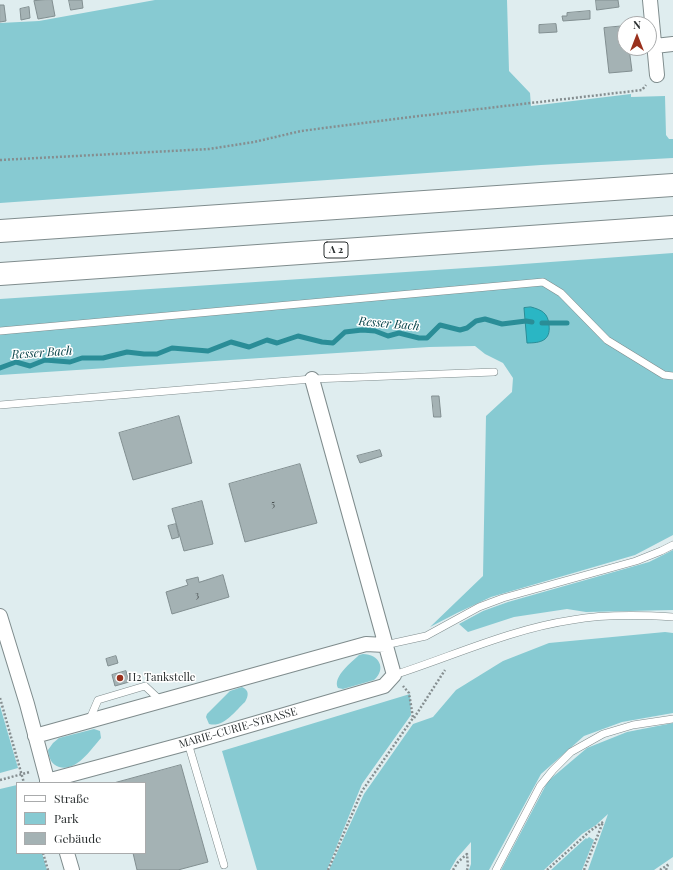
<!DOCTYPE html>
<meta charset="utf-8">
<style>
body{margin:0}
#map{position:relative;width:673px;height:870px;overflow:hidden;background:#dfedef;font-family:"Playfair Display",serif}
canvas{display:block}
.legend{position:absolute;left:16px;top:782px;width:130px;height:72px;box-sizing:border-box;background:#fff;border:1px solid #a9abac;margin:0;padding:5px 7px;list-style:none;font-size:12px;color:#292e2f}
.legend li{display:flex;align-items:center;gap:8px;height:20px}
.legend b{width:20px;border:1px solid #a9abac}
.north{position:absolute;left:617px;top:16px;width:40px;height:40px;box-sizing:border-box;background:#fff;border:1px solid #a9abac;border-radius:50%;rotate:0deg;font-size:11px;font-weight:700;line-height:16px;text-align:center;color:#292e2f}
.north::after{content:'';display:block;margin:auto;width:14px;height:18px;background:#9a311d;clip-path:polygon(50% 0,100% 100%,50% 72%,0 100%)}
</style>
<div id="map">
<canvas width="673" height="870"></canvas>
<ul class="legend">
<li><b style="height:5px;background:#fff"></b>Straße</li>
<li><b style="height:11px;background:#87cad2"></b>Park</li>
<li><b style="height:11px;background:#a4b2b4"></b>Gebäude</li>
</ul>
<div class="north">N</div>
</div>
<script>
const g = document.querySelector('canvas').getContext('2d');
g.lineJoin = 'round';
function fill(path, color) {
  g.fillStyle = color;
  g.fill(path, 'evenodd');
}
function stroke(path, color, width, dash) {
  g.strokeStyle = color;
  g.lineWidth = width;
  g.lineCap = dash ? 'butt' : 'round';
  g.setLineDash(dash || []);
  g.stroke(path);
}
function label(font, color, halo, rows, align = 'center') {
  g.font = font + ' "Playfair Display",serif';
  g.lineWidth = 3;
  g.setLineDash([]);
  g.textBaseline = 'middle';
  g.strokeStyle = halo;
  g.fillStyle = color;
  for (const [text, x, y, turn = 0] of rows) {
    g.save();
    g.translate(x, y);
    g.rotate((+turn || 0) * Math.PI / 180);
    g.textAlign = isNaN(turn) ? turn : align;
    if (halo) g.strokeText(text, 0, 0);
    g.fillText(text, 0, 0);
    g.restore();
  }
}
const green = new Path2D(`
 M155,0H507L509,71L530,93L531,106L631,94V97L665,96L666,135L669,139H673V158L541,165L0,203V23L39,21Z
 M673,253V535L635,555L491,597L457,613L430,627L483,576L486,416L512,392L513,378L503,363L485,354L475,346L429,347L0,375V299L496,266Z
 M673,550V610L586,612L567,609L514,617L468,632L459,624L483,611L508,602L649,562Z
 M665,632L673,633V713L622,722L584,736L541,774L489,870H469L471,864V842L457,858L450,870H329L364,794L413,724L433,717L456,690L503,661L549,643Z
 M363,654C379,654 387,669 374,680L343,689L338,688C332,677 352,662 359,655Z
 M242,687C249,690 249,695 245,702C235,711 224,728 209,724L206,717L207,714L230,691Z
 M410,694L411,715L362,784L327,870H257L222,751Z
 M0,706L18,768L0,773Z
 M673,723V857L654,870H588L608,814L596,825L582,834L544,870H501L548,781L587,748L627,732Z
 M94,729L100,731L101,738C91,749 77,772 59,767C51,764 49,758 48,750L53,743L59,738Z
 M17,785V853H42L47,870H0V789Z
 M589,837L594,840L582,870H551L586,838L587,839Z`);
const water = new Path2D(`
 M531,307C542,310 548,313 549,325C551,341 540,343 527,343L524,308Z`);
const stream = new Path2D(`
 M542,323H567
 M0,368L16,362L30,366L45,360L70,362L82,358H103L127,352L144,354H157L172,348L208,351L231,342L249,347L267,340L277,343L298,336L322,342L333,343L345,332L362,330L375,331L388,336L399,333L419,338H427L440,325L460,330L467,328L476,321L485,319L502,324L526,321L532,322`);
const building = new Path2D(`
 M52,0L55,16L38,19L34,1Z
 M69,0H82L83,8L71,10Z
 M596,0H618L619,7L597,10Z
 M0,5H4L6,21L0,22Z
 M29,7L30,18L21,20L20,9Z
 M590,11V19L563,21L562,16H567V13Z
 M556,24L557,32L539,33V25Z
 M625,26V48H629L632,71L609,73L604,28Z
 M432,396H439L441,417H434Z
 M179,416L192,463L133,480L119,433Z
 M380,450L382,456L360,463L357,456Z
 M300,464L317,523L245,542L229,484Z
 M202,501L213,544L184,551L172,509Z
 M176,524L179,537L172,539L168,526Z
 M223,575L229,597L172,614L166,592L188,585L186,580L198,577L199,582Z
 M116,656L118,663L108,666L106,659Z
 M126,671L129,682L115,686L112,675Z
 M181,765L208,862L178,870H137L133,853H145V783H114Z`);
const path = new Path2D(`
 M0,160L209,149L254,142L301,131L411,117L642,90L646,85
 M0,698L24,783
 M414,718L445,670
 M0,780L30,772
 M43,853L48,870
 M328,870L362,791L413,718L409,693L403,686
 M453,870L458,862L467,854L468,867L467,870
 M547,870L590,831L603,822
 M584,870L603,822
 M660,870L669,864
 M666,870L668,865`);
const lane = new Path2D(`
 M0,331L543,282L561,293L607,340L664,375L673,376
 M0,405L312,379L494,372
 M385,645L426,636L479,607L503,598L636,561L661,551L673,545
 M394,675C453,656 511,629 572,620C605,614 640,615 673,617
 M89,721L98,700L145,686L161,701
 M188,743L224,865
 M496,870L540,786L553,770L571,752L603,734L633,725L673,719`);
const street = new Path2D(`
 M650,0L657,75
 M655,46L673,44
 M0,616L27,704L48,783
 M35,736L366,644L385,645
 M47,781L188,743L384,686L394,675L312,379
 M67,853L72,870`);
const highway = new Path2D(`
 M0,231L673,185
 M0,274L673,227`);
const markers = [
 [120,678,4,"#9a311d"]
];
const numberNames = [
 ["5",273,504],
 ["3",197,595]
];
const shields = [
 [336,250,24]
];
const shieldNames = [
 ["A 2",336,250]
];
const poiNames = [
 ["H2 Tankstelle",128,678]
];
const streetNames = [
 ["MARIE-CURIE-STRASSE",238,728,-16]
];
const waterNames = [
 ["Resser Bach",389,324,5],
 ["Resser Bach",42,353,-4]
];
fill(green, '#87cad2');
fill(water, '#2ab6c4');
stroke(water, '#2a8d97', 1);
stroke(stream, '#2a8d97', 5);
fill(building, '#a4b2b4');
stroke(building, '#828f91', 1);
stroke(lane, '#7f8c8d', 8);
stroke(street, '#7f8c8d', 16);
stroke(highway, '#7f8c8d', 24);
stroke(path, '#858e90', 2.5, [2, 2]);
stroke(lane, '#fff', 7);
stroke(street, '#fff', 14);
stroke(highway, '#fff', 22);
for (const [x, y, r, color] of markers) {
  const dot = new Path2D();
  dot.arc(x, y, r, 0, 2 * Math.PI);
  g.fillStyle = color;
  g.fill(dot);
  stroke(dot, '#fff', 1.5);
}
label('9px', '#484f50', null, numberNames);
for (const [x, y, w] of shields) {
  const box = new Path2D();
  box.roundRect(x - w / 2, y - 8, w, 16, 3);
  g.fillStyle = '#fff';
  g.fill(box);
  stroke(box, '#292e2f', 1);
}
label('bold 10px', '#292e2f', null, shieldNames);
label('11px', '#292e2f', '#fff', poiNames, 'left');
label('11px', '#292e2f', '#fff', streetNames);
label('italic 12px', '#0a454b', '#fff', waterNames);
</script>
